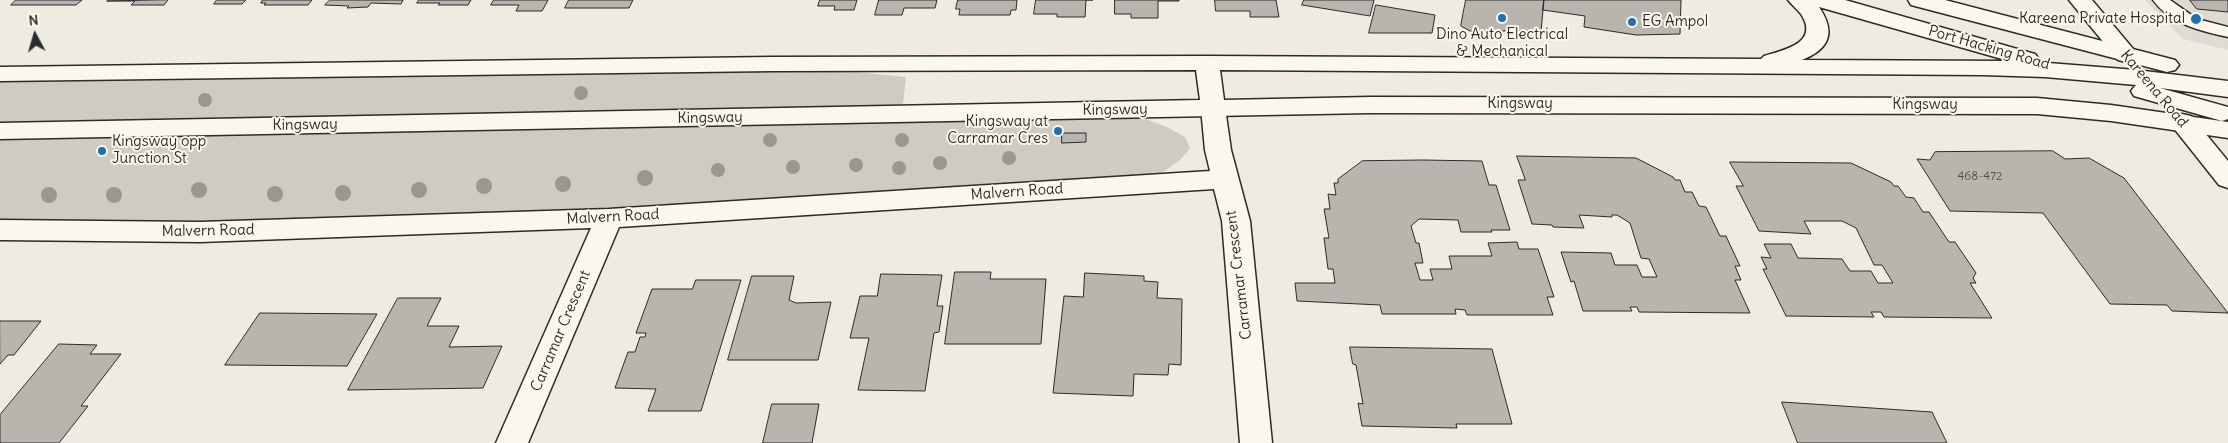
<!DOCTYPE html>
<style>
body{margin:0}
#map{position:relative;width:2228px;height:443px;overflow:hidden;background:#eeebe0;font-family:Delius,sans-serif}
canvas{display:block}
.north{position:absolute;left:10px;top:10px;width:50px;height:50px;-webkit-text-stroke:4px #fbf7ec;paint-order:stroke;rotate:354deg;font-size:14px;font-weight:700;line-height:20px;text-align:center;color:#2b2b2b}
.north::after{content:'';display:block;margin:auto;width:18px;height:22px;background:#2b2b2b;clip-path:polygon(50% 0,100% 100%,50% 72%,0 100%)}
</style>
<div id="map">
<canvas width="2228" height="443"></canvas>
<div class="north">N</div>
</div>
<script>
const g = document.querySelector('canvas').getContext('2d');
g.lineJoin = 'round';
function fill(path, color) {
  g.fillStyle = color;
  g.fill(path, 'evenodd');
}
function stroke(path, color, width, dash) {
  g.strokeStyle = color;
  g.lineWidth = width;
  g.lineCap = dash ? 'butt' : 'round';
  g.setLineDash(dash || []);
  g.stroke(path);
}
function label(font, color, halo, rows, align = 'center') {
  g.font = font + ' Delius,sans-serif';
  g.lineWidth = 4;
  g.setLineDash([]);
  g.textBaseline = 'middle';
  g.strokeStyle = halo;
  g.fillStyle = color;
  for (const [text, x, y, turn = 0] of rows) {
    g.save();
    g.translate(x, y);
    g.rotate((+turn || 0) * Math.PI / 180);
    g.textAlign = isNaN(turn) ? turn : align;
    if (halo) g.strokeText(text, 0, 0);
    g.fillText(text, 0, 0);
    g.restore();
  }
}
const built = new Path2D(`
 M2145,0H2228V50L2183,39Z`);
const green = new Path2D(`
 M773,64L906,77L902,114L1121,110L1167,127L1185,137L1190,148L1180,160L1146,184L609,218L0,230V74Z`);
const building = new Path2D(`
 M16,0H82L76,5H11Z
 M168,0L164,5H131L135,1H107Z
 M217,0H246L242,4H214Z
 M263,0H312L308,5H264L266,3H261Z
 M330,0H403L401,4L371,3L368,7L347,8L349,6L325,5Z
 M419,0H471L468,5H438L440,3H417Z
 M494,0H548L542,11H516L519,5H491Z
 M569,0H633L629,8H565Z
 M820,0H857L854,10H834L835,6H818Z
 M879,0H937L935,8H904L902,15H875Z
 M958,0H1017L1016,10H1011L1010,15H959L960,9H956Z
 M1036,0H1093H1086L1085,17H1057V14H1034Z
 M1115,0H1179V1H1158V18H1131V14H1115Z
 M1215,0H1276L1279,17H1250V11H1216Z
 M1304,0H1374L1370,16L1302,5Z
 M1466,0H1544L1541,31H1470L1461,26Z
 M1544,0H1681L1680,34L1636,35L1584,27L1585,16L1543,10Z
 M2190,0H2228V12L2197,9Z
 M1376,5L1435,15L1432,33H1369Z
 M1062,133H1086V142L1062,143Z
 M2053,151L2065,159L2089,158L2124,178L2228,313L2172,311L2167,305L2110,304L2043,213L1950,211L1917,159L1930,160L1935,152Z
 M1517,156L1636,158L1673,177L1675,180H1680L1685,192H1692L1699,206L1706,207L1720,236H1726L1740,266H1735L1741,280H1735L1750,313L1639,312L1637,307H1630L1632,311H1583L1574,281L1571,282L1561,252L1611,253L1615,265H1637L1642,277H1657L1649,259L1641,258L1630,223L1617,215H1612V217L1579,215L1584,228L1553,227L1552,225L1532,224L1518,180H1525Z
 M1423,160L1482,161L1489,185H1496L1510,230H1491L1492,232H1461L1458,220L1419,219L1411,226L1416,243H1419L1423,263H1415L1420,280H1433L1430,269H1452L1449,256H1492L1488,243L1517,242L1519,249H1538L1554,297H1547L1553,315H1467L1465,310L1455,309L1456,314H1382L1380,305L1297,301L1295,283H1335L1333,269H1328L1324,238H1329L1324,209H1330L1328,194L1336,195L1334,183H1338V179L1362,161Z
 M1730,162L1851,163L1891,182L1894,186H1898L1906,197L1914,198L1923,212H1929L1949,242H1955L1976,273L1973,278L1976,283H1970L1992,318L1884,317L1881,312H1871L1874,317L1786,316L1763,269H1767L1761,257L1771,258L1764,244H1791L1798,258L1842,259L1850,271H1871L1878,283H1893L1882,265H1874L1856,228L1842,221H1804L1811,234L1759,231L1736,186H1743Z
 M955,272H991L990,279H1046L1041,344H945Z
 M1085,273L1144,276V281L1158,282L1157,298L1182,299L1181,365L1169,364L1168,375L1134,374L1133,396L1053,393L1064,296L1083,297Z
 M881,274L942,275L937,306H943L939,332L934,333L925,391L858,390L869,338H850L860,296H877Z
 M752,276H794L789,300L796,303L831,302L818,360H728Z
 M696,280H741L701,411H648L656,389L615,388L628,352H635L640,337H645L646,333H636L652,289H692Z
 M398,298H441L427,326H459L449,347L502,346L483,388L348,390Z
 M260,313L377,314L347,366L225,365Z
 M0,321H41L14,355H8L0,364Z
 M59,344L97,345L90,354H121L81,406H88L59,443H0V415Z
 M1350,347L1492,349L1512,424H1456L1457,428L1362,426L1358,403L1363,404L1356,365L1353,364Z
 M1782,402L1932,412L1947,443H1798Z
 M772,404H819L812,443H763Z`);
const lane = new Path2D(`
 M2153,0H2170L2197,19L2228,27V37C2201,31 2170,24 2153,0Z`);
const street = new Path2D(`
 M2069,0H2092L2134,50L2138,55L2134,60L2126,62L2118,60Z
 M1213,100L1222,102L1225,108L1231,150L1250,221L1272,443H1240L1222,221L1214,189L619,227L528,443H496L591,228L200,242L0,240V220L200,222L609,209L1210,171L1205,150L1201,108L1204,102Z`);
const secondary = new Path2D(`
 M2182,114L2191,116L2228,161V188L2219,185L2169,122L2173,116Z`);
const primary = new Path2D(`
 M1788,0H1845L2035,54L2039,59L2036,62L2136,70L2228,81V97L2160,88L2228,107V119L2222,121L2134,96L2131,91L2136,85L2045,77L1983,75L1220,70L1224,100L1370,97L2037,98L2111,105L2228,122V138L2111,121L2037,114L1370,113L0,139V123L1200,100L1196,70L773,71L0,81V67L773,57L1207,56L1761,59L1764,56C1784,50 1820,43 1801,14C1797,9 1792,5 1788,0ZM1819,7L2009,61L1802,60C1830,49 1836,32 1819,7Z
 M1908,0H1945L2175,60L2179,65L2175,70L2167,72L1911,5Z`);
const trees = [
 [581,93,7],
 [205,100,7],
 [770,140,7],
 [902,140,7],
 [1009,158,7],
 [940,163,7],
 [856,165,7],
 [793,167,7],
 [899,168,7],
 [718,170,7],
 [645,178,8],
 [563,184,8],
 [484,186,8],
 [199,190,8],
 [419,190,8],
 [343,193,8],
 [275,194,8],
 [49,195,8],
 [114,195,8]
];
const markers = [
 [1502,18,5,"#1f6fb2"],
 [2196,19,6,"#1f6fb2"],
 [1632,22,5,"#1f6fb2"],
 [1058,131,5,"#1f6fb2"],
 [102,151,5,"#1f6fb2"]
];
const numberNames = [
 ["468-472",1980,177]
];
const poiNames = [
 ["Kareena Private Hospital",2185,19],
 ["EG Ampol",1642,22,"left"],
 ["Dino Auto Electrical",1502,35,"center"],
 ["& Mechanical",1502,52,"center"],
 ["Kingsway at",1048,122],
 ["Carramar Cres",1048,139],
 ["Kingsway opp",112,142,"left"],
 ["Junction St",112,159,"left"]
];
const streetNames = [
 ["Port Hacking Road",1989,48,16],
 ["Kareena Road",2154,89,50],
 ["Kingsway",1520,104],
 ["Kingsway",1925,105],
 ["Kingsway",1115,110,-1],
 ["Kingsway",710,118,-1],
 ["Kingsway",305,125,-1],
 ["Malvern Road",1017,192,-4],
 ["Malvern Road",613,217,-3],
 ["Malvern Road",208,231,-1],
 ["Carramar Crescent",1239,275,-97],
 ["Carramar Crescent",561,331,-67]
];
fill(built, '#dedbd1');
fill(green, '#cecbc2');
fill(building, '#b8b5ae');
stroke(building, '#2b2b2b', 1);
stroke(lane, '#2b2b2b', 3);
stroke(street, '#2b2b2b', 3);
stroke(secondary, '#2b2b2b', 3);
stroke(primary, '#2b2b2b', 3);
fill(lane, '#fbf7ec');
fill(street, '#fbf7ec');
fill(secondary, '#fbf7ec');
fill(primary, '#fbf7ec');
g.fillStyle = '#999791';
for (const [x, y, r] of trees) {
  g.beginPath();
  g.arc(x, y, r, 0, 2 * Math.PI);
  g.fill();
}
for (const [x, y, r, color] of markers) {
  const dot = new Path2D();
  dot.arc(x, y, r, 0, 2 * Math.PI);
  g.fillStyle = color;
  g.fill(dot);
  stroke(dot, '#fbf7ec', 2);
}
label('12px', '#4e4e4c', null, numberNames);
label('15px', '#2b2b2b', '#fbf7ec', poiNames, 'right');
label('15px', '#2b2b2b', '#fbf7ec', streetNames);
</script>
